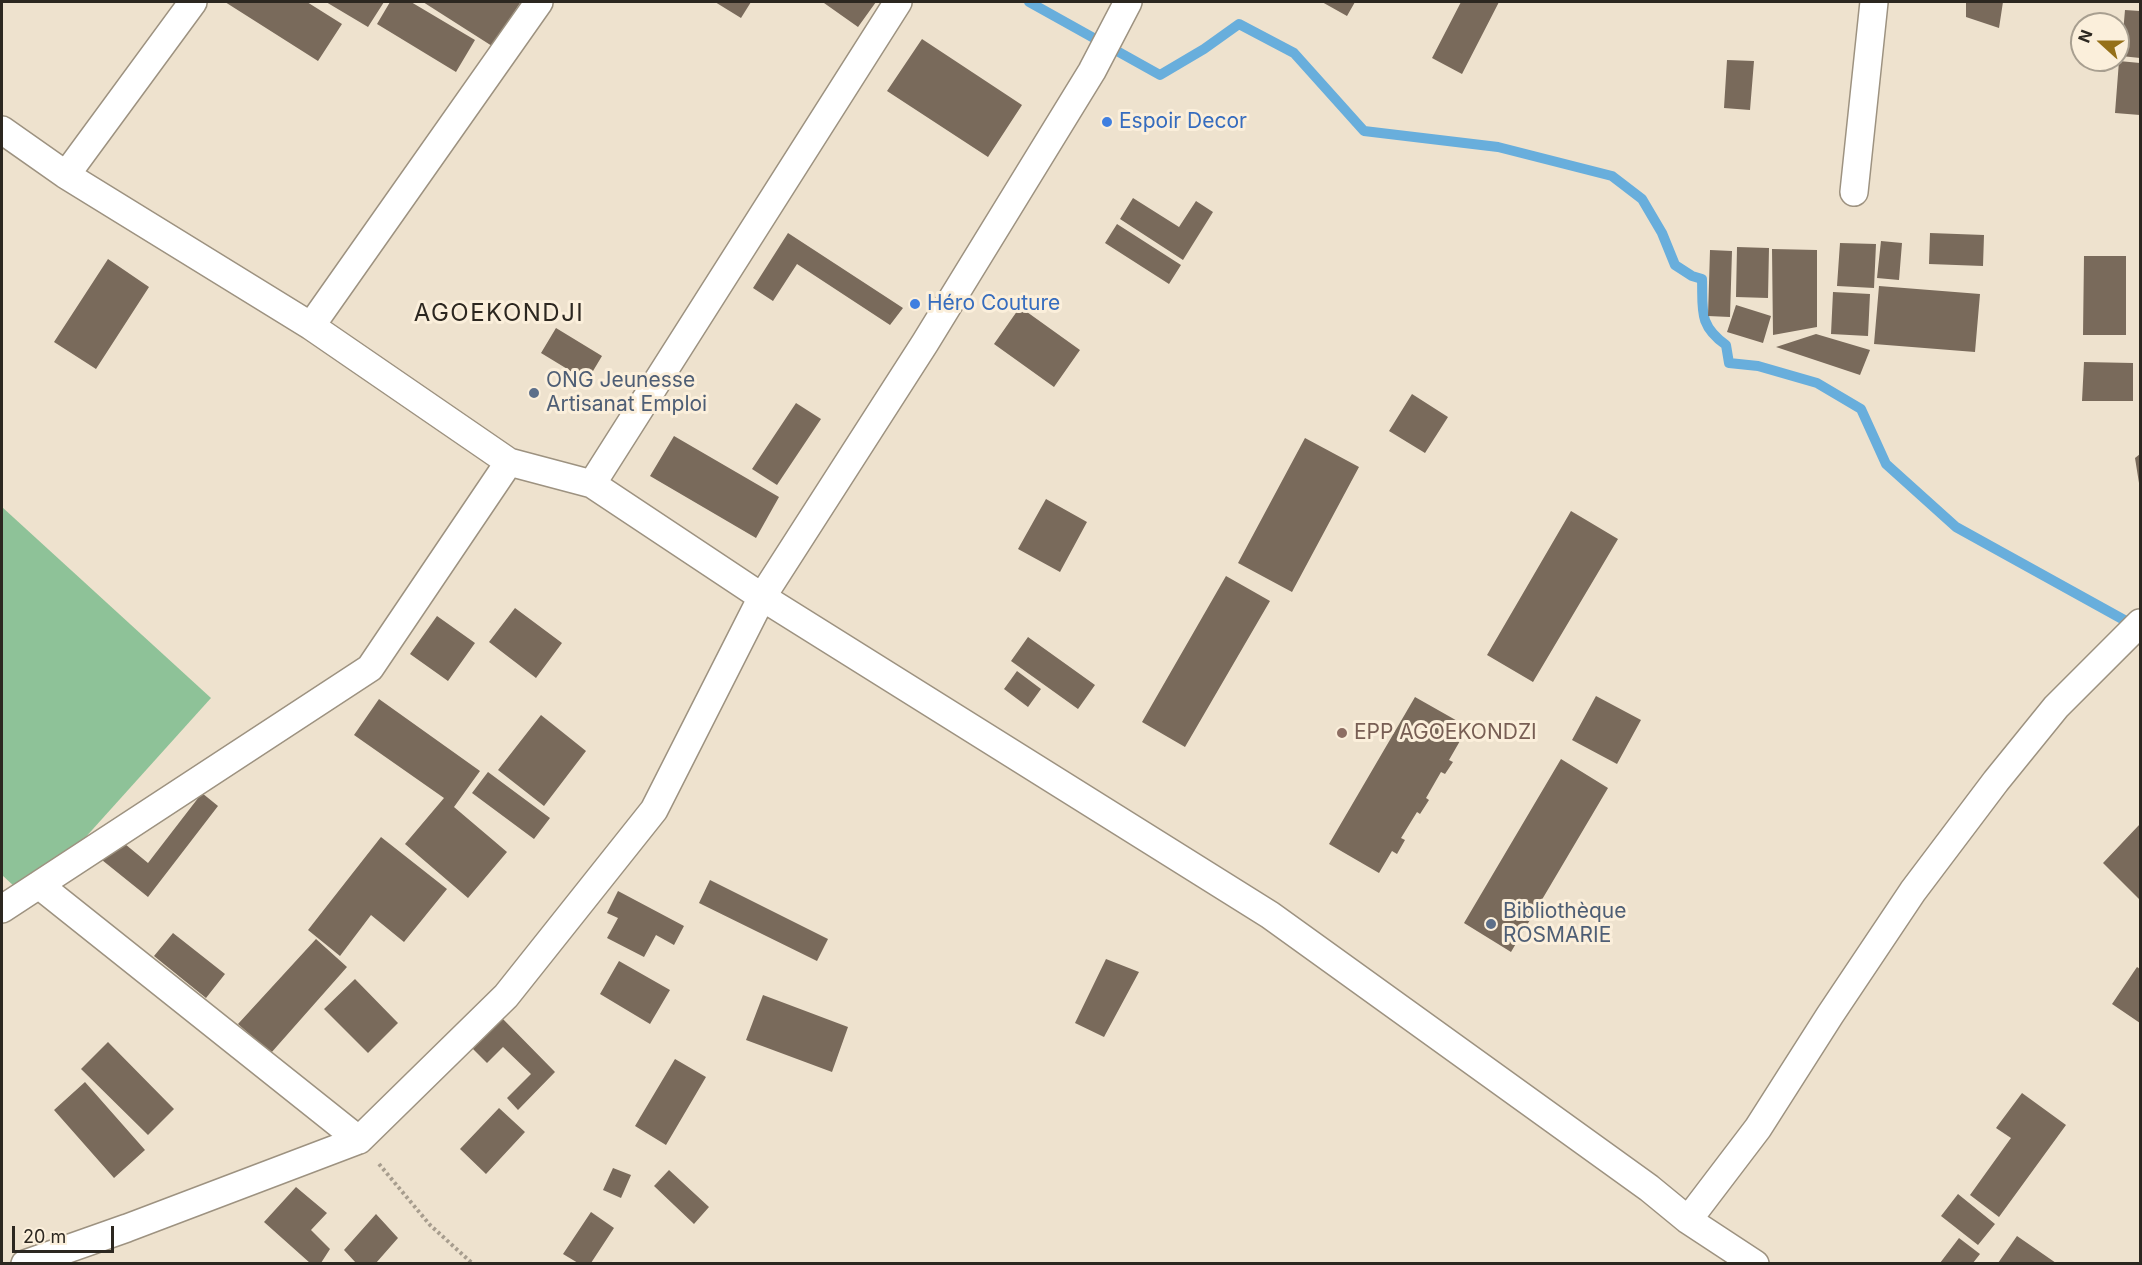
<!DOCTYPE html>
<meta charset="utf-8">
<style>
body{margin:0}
#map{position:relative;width:2142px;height:1265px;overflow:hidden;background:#eee2ce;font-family:Inter,sans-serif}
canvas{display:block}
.frame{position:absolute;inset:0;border:3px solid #2c2720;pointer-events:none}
.north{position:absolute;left:2070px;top:12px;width:60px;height:60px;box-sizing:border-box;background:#fbefdb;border:2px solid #a89f90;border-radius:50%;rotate:291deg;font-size:16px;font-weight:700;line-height:24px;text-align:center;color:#2c2720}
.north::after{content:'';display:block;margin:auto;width:21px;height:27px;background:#957019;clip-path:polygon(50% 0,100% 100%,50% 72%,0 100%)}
.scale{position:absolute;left:12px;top:1226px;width:102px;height:27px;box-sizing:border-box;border:3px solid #2c2720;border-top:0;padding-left:8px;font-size:18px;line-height:21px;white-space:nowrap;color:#2c2720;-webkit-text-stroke:4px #fbefdb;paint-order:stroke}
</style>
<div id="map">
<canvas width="2142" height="1265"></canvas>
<div class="frame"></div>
<div class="north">N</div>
<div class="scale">20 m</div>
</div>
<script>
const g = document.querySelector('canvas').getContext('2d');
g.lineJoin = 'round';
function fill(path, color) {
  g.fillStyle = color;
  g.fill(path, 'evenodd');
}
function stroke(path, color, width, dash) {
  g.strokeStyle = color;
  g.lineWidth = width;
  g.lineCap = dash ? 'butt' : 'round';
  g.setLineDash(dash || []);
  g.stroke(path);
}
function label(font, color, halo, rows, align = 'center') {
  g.font = font + ' Inter,sans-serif';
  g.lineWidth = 6;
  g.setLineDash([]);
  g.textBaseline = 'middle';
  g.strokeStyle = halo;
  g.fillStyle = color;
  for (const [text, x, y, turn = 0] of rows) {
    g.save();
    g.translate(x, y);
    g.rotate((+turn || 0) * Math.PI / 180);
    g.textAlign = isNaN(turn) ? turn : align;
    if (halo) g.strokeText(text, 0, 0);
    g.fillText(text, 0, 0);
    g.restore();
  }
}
const green = new Path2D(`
 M2,507L211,698L29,900L2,875Z`);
const stream = new Path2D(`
 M1029,2L1160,75L1204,49L1239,24L1294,53L1364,131L1498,147L1612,176L1642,199L1662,233L1675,265L1692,276L1702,279C1703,310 1698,325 1726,345L1729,363L1758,366L1817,383L1861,409L1886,464L1956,527L2135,626`);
const building = new Path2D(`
 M225,2H307L342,24L318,61Z
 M326,2H384L368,27Z
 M390,2H411L475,40L456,72L377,24Z
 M423,2H517L520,3L492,46Z
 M715,2H751L741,18Z
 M825,2H876L858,27L824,3Z
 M1322,2H1355L1347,16Z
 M1461,2H1499L1462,74L1432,58Z
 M1966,2H2003L1999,28L1966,17Z
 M2125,10L2140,11V58L2121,56Z
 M922,39L1022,105L988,157L887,91Z
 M1727,60L1754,61L1750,110L1724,108Z
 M2119,61L2140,63V115L2115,113Z
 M1133,198L1179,227L1196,201L1213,212L1183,260L1120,219Z
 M1117,224L1181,265L1169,284L1105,243Z
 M788,233L903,308L890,325L797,264L773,301L753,288Z
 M1930,233L1984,235L1983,266L1929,264Z
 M1881,241L1902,243L1899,280L1877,278Z
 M1840,243L1876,244L1874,288L1837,286Z
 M1737,247L1769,248L1768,298L1736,297Z
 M1772,249L1817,250V327L1773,335Z
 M1710,250L1732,251L1730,317L1708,316Z
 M2084,256H2126V335H2083Z
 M108,259L149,287L96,369L54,342Z
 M1879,286L1980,294L1975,352L1874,344Z
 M1833,292L1870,294L1868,336L1831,334Z
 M1736,305L1771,316L1763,343L1727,332Z
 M1020,307L1080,350L1054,387L994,344Z
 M556,328L602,356L587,381L541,353Z
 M1816,334L1870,350L1860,375L1776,347Z
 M2084,362L2133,363V401H2082Z
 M1412,394L1448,417L1425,453L1389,431Z
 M796,403L821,419L777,485L752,469Z
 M674,436L779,497L756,538L650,476Z
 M1305,438L1359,467L1292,592L1238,563Z
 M2140,454V483H2139L2135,458Z
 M1046,499L1087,522L1060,572L1018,549Z
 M1571,511L1618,539L1533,682L1487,655Z
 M1226,576L1270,601L1185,747L1142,722Z
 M515,608L562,643L536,678L489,642Z
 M437,616L475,643L448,681L410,654Z
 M1028,637L1095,685L1078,709L1011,661Z
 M1017,671L1041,689L1028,707L1004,689Z
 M1596,696L1641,720L1617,764L1572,740Z
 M1415,697L1468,727L1449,760L1453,762L1445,774L1441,772L1426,798L1429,800L1420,814L1417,812L1401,838L1405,840L1397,854L1392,851L1379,873L1329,844Z
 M379,699L480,771L454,807L507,852L468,898L405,844L444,798L354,735Z
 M541,715L586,751L544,806L498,770Z
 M1561,759L1608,788L1511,952L1464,923Z
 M488,772L550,818L534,839L472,793Z
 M202,793L218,806L148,897L102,860L125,844L148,863Z
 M2140,824V900L2103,863Z
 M381,837L447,889L404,942L371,915L340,956L308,930Z
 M710,880L828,939L817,961L699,903Z
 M618,891L684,926L674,945L656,935L644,957L607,938L618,918L607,913Z
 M173,933L225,974L206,998L154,956Z
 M316,939L347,967L271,1053L238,1024Z
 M1106,959L1139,972L1104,1037L1075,1023Z
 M619,961L670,990L650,1024L600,994Z
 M2137,967L2140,969V1023L2112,1004Z
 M355,979L398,1023L368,1053L324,1009Z
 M763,995L848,1027L832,1072L746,1040Z
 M500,1016L555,1072L518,1110L507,1098L531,1074L503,1047L487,1063L470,1046Z
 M108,1042L174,1109L148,1135L81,1069Z
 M675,1059L706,1077L666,1145L635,1126Z
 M85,1082L145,1150L114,1178L54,1110Z
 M2022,1093L2066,1125L1999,1217L1970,1195L2011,1138L1996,1128Z
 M499,1108L525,1132L486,1174L460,1149Z
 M613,1168L631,1175L621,1198L603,1190Z
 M669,1170L709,1207L694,1224L654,1186Z
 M296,1187L327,1213L311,1230L330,1249L321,1263H310L264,1222Z
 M1958,1194L1995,1224L1978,1245L1941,1216Z
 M591,1212L614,1228L591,1263H578L563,1254Z
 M376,1214L398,1238L376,1263H356L344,1250Z
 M2017,1236L2056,1263H1998Z
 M1959,1238L1980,1254L1973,1263H1940Z`);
const path = new Path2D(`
 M379,1164L430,1225L473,1264`);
const street = new Path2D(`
 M2,130L66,175L311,326L509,462L592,484L762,597L1270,915L1649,1188L1688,1220L1755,1264
 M66,175L193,2
 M1854,192L1874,2
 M311,326L539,2
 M592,484L898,2
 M39,885L359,1140
 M2,909L370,668L509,462
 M1688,1220L1758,1128L1830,1015L1913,891L1996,781L2056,707L2140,623
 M25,1264L127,1228L359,1140L506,996L654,810L762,597L925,343L1092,71L1128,2`);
const markers = [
 [1107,122,6,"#3f7fe0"],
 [915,304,6,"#3f7fe0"],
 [534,393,6,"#5c6f8a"],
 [1342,733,6,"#8d6e63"],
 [1491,924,6,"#5c6f8a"]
];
const shopNames = [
 ["Espoir Decor",1119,122],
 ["Héro Couture",927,304]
];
const serviceNames = [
 ["ONG Jeunesse",546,381],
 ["Artisanat Emploi",546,405],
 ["Bibliothèque",1503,912],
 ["ROSMARIE",1503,936]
];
const educationNames = [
 ["EPP AGOEKONDZI",1354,733]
];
const quarterNames = [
 ["AGOEKONDJI",499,314]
];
fill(green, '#8ec298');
stroke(stream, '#68aedc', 10);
fill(building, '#796a5b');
stroke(street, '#9d9280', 30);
stroke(path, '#a79d8e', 4, [3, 3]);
stroke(street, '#fff', 27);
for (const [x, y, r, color] of markers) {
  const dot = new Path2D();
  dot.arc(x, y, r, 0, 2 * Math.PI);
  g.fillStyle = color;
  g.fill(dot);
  stroke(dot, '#fbefdb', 2);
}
label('21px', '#366cbe', '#fbefdb', shopNames, 'left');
label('21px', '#4e5e75', '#fbefdb', serviceNames, 'left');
label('21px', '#785e54', '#fbefdb', educationNames, 'left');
g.letterSpacing = '1.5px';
label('24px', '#2c2720', '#fbefdb', quarterNames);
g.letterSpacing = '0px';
</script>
